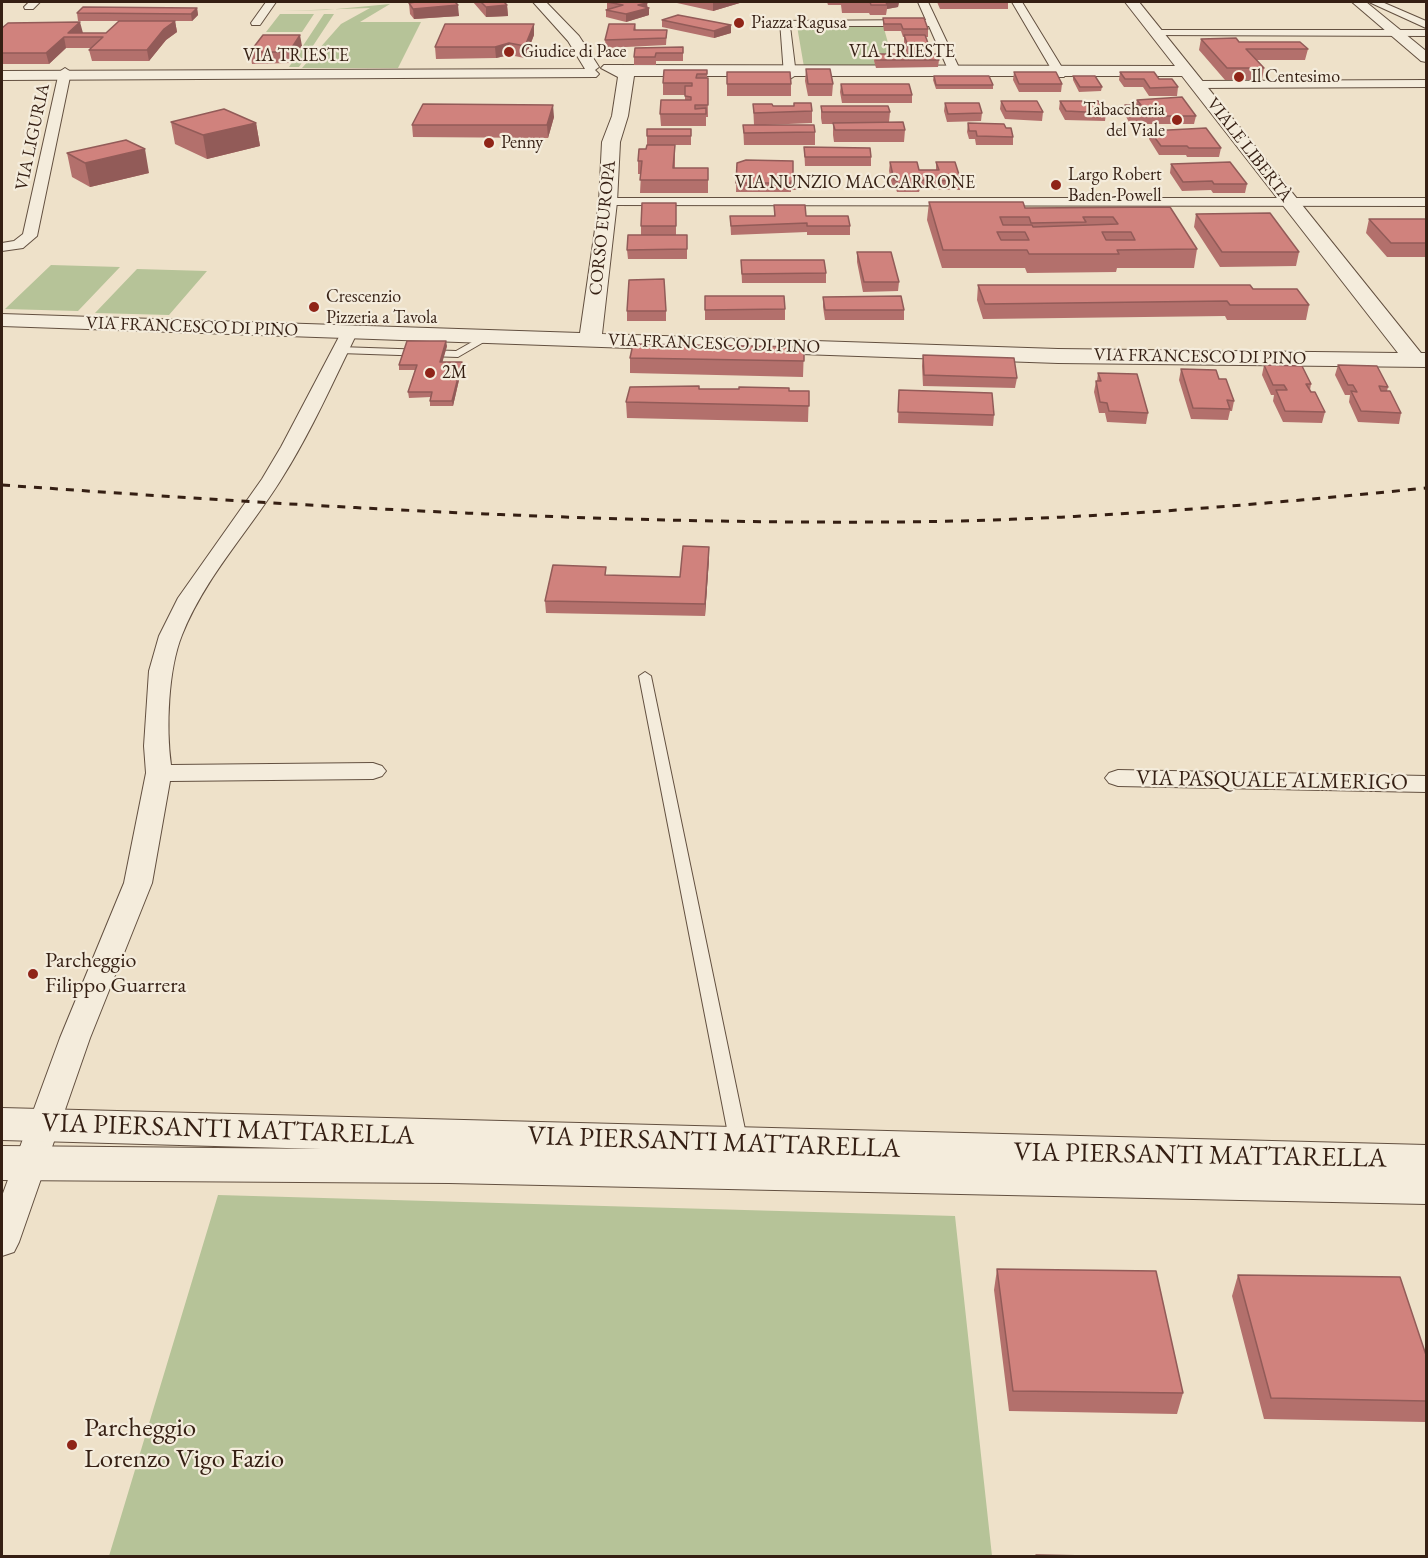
<!DOCTYPE html>
<meta charset="utf-8">
<style>
body{margin:0}
#map{position:relative;width:1428px;height:1558px;overflow:hidden;background:#eee1c9;font-family:"EB Garamond",serif}
canvas{display:block}
.frame{position:absolute;inset:0;border:3px solid #351f13;pointer-events:none}
</style>
<div id="map">
<canvas width="1428" height="1558"></canvas>
<div class="frame"></div>
</div>
<script>
const g = document.querySelector('canvas').getContext('2d');
g.lineJoin = 'round';
function fill(path, color) {
  g.fillStyle = color;
  g.fill(path, 'evenodd');
}
function stroke(path, color, width, dash) {
  g.strokeStyle = color;
  g.lineWidth = width;
  g.lineCap = dash ? 'butt' : 'round';
  g.setLineDash(dash || []);
  g.stroke(path);
}
function label(font, color, halo, rows, align = 'center') {
  g.font = font + ' "EB Garamond",serif';
  g.lineWidth = 4.5;
  g.setLineDash([]);
  g.textBaseline = 'middle';
  g.strokeStyle = halo;
  g.fillStyle = color;
  for (const [text, x, y, turn = 0] of rows) {
    g.save();
    g.translate(x, y);
    g.rotate((+turn || 0) * Math.PI / 180);
    g.textAlign = isNaN(turn) ? turn : align;
    if (halo) g.strokeText(text, 0, 0);
    g.fillText(text, 0, 0);
    g.restore();
  }
}
const green = new Path2D(`
 M390,4L360,22H421L398,68H302L341,24L370,8L282,11L326,10Z
 M280,14H314L302,32H266Z
 M324,14H334L299,67H289Z
 M883,25L892,57H873L876,67H804L797,26Z
 M51,265L120,267L78,311L5,309Z
 M137,269L207,271L169,315L95,313Z
 M218,1195L955,1216L992,1556H109Z`);
const service = new Path2D(`
 M486,334L489,335V339L458,357L340,353L335,350L340,347L456,351Z
 M645,672L651,676L748,1144L745,1149L739,1151L733,1149L730,1144L639,676Z`);
const minor = new Path2D(`
 M29,2H40L33,9H25L24,7Z
 M266,2H276L260,25H252L251,23Z
 M918,2H928L962,74L960,77L956,78L950,74L929,26H790L796,75L790,79L784,75L780,21L926,20Z
 M1012,2H1022L1066,74L1064,77H1056Z
 M1369,2H1382L1426,21V28Z
 M1157,30H1426V36L1153,35L1151,33Z
 M65,68L71,72L37,236L23,248L2,251V243L14,241L23,234L59,72Z
 M1198,81L1426,80V87L1194,88V82Z
 M608,198H1426V206L603,205L601,202L603,199Z
 M349,328L357,333C333,382 311,432 282,478C250,530 205,577 182,635C168,670 166,728 171,765L373,763L382,766L386,771L382,776L373,779L170,781L152,883L90,1038L19,1242L14,1252L2,1256V1196L60,1038L124,883L146,773L144,746L149,671L159,636L178,598L262,479L281,447L341,333Z
 M1118,770L1426,776V792L1118,786L1109,783L1105,778L1109,773Z`);
const tertiary = new Path2D(`
 M533,2H546L579,36L599,67L595,70L599,74L596,77L2,80V71L585,69L568,41Z
 M1125,2H1139L1421,353H1426V367L1058,363L2,326V314L580,333L599,202L602,142L612,116L618,77L601,68L604,65L1175,66ZM634,76H1182L1398,353L1058,349L602,334L617,202L620,142L628,116Z
 M1352,2H1366L1426,51V62L1421,61Z
 M2,1108L1426,1145V1204L449,1183L2,1180V1146L322,1149L2,1140Z`);
const rail = new Path2D(`
 M2,485C298,506 593,524 890,522C1069,521 1248,506 1426,488`);
const wall = new Path2D(`
 M411,2H455L459,16L414,19L410,14L409,3H411Z
 M473,2H504L507,5L508,16L486,17Z
 M607,2L647,3L649,15L626,22L606,17V10L609,9H607Z
 M677,2H743L713,11L677,3Z
 M827,2H899L898,7L887,9L886,15H870L869,13H842L841,5H828Z
 M937,2H1008V9H940Z
 M197,8L198,15L192,21H175L177,32L166,40L149,61H92L89,50L91,48H66L49,64H2V28L83,33H106L172,21H78L77,13Z
 M883,18L928,29V37H925L932,54L939,60L938,67L876,68L874,61V54H907L904,43V37H903L901,31H884L883,25Z
 M662,20L731,25V33L714,38L662,27Z
 M534,24V35L525,58L509,55L496,58L436,59L435,47Z
 M635,24L636,30H667L666,45L606,48L605,40Z
 M1201,39L1239,42L1308,49L1305,60H1257L1264,68L1262,80H1225L1199,50Z
 M302,46L290,63L252,64L250,52Z
 M683,47V61H656V65H634V57Z
 M806,69L833,84L832,96H808L805,81Z
 M707,70L708,117H706V126H661L660,114L685,100V95H663V83Z
 M727,72L791,84V96H727Z
 M1014,72L1062,84L1061,92H1019L1013,80Z
 M1120,72L1178,87L1177,96H1149L1143,87H1124L1119,80Z
 M934,76L993,85V89H936L933,80Z
 M1073,76L1102,87L1101,91L1079,92L1073,80Z
 M841,84L912,95V103H842L840,92Z
 M1137,100L1196,116L1194,124H1130L1124,113L1125,105H1136Z
 M1001,101L1043,112L1042,121L1005,119L1000,109Z
 M1060,101L1106,113L1105,121L1065,120L1059,109Z
 M945,103L982,113L981,121L947,122L944,111Z
 M753,104L812,111V123L765,125L815,132V145H744L743,125H754Z
 M821,106L890,112L889,122L905,130L904,142H834L833,135V124H822L821,118Z
 M554,117L548,138L413,137L412,125Z
 M171,122L256,123L260,146L207,159L175,144Z
 M968,123L1006,128L1013,137V145H976L975,139H969L967,132Z
 M691,129V145H647V136Z
 M1150,131L1221,148L1219,157H1187L1186,155H1159L1149,139Z
 M675,145V168H708V193H640L641,174H638V161L646,149Z
 M804,147L871,157V166H805Z
 M67,153L149,173L90,187L72,177Z
 M890,162L919,170H936V162L961,181L960,190L920,189L919,192H897L896,189H893L889,171Z
 M737,163L793,175L802,181L801,190H791V192H736Z
 M1171,164L1247,184L1245,193H1213L1211,190L1182,191L1170,173Z
 M929,202L1025,208L1170,207L1197,249L1194,268H1117L1116,272L1027,273L1025,268H942L927,220Z
 M676,203V235H687V259H628L627,250L641,235V226Z
 M774,205L806,216L850,226V235H807V232L731,235L730,216H774Z
 M1196,214L1299,252L1296,266L1220,267L1194,227Z
 M1369,219H1426V257H1387L1366,233Z
 M857,252L899,282L898,291L863,292L857,262Z
 M741,260L826,273V283H742Z
 M978,285L1253,289L1309,305L1306,320H1227L1225,316L983,319L977,300Z
 M705,296L785,309V320H705Z
 M823,297L904,310V320H825L823,307Z
 M627,311H666V321H627Z
 M447,346L442,362H462V367L453,406H430V401L431,397L409,398L408,392L415,370H399V365Z
 M804,347L803,377L630,373V358Z
 M923,355L1017,378L1015,388L923,386L922,366Z
 M1264,365L1311,384L1310,390L1325,412L1322,423L1283,422L1273,401L1274,395H1271L1262,375Z
 M1338,365L1388,387L1387,391L1401,413L1399,424L1358,422L1349,402L1350,395H1345L1335,375Z
 M1181,369L1219,379L1234,401L1232,411H1230L1228,420L1191,419L1179,380Z
 M1098,373L1148,413L1146,424L1107,422L1105,413H1099L1094,392L1096,381H1097Z
 M699,389L809,391L808,422L627,418L626,402Z
 M899,390L994,415L993,426L898,423Z
 M709,547V559L705,616L546,613L545,601L607,576L680,577Z
 M997,1269L1183,1393L1177,1414L1009,1411L994,1290Z
 M1238,1275L1426,1355V1422L1264,1419L1232,1296Z`);
const shadedWall = new Path2D(`
 M713,2H743L713,11Z
 M885,2H899L898,7L887,9V5Z
 M647,3V8H649V15L626,22V14L638,5Z
 M458,5L459,16L414,19L413,9Z
 M507,5L508,16L486,17V7Z
 M197,8L198,15L192,21L191,14Z
 M175,21L177,32L166,40L149,61L147,50L164,29Z
 M80,22L83,33H68Z
 M534,24V35L525,58V46Z
 M731,25V33L714,38V31Z
 M300,35L302,46L290,63L289,52Z
 M64,37L66,48L49,64L46,53Z
 M509,43V55L496,58L495,47Z
 M553,105L554,117L548,138L547,125Z
 M256,123L260,146L207,159L203,135Z
 M145,149L149,173L90,187L85,163Z
 M446,341L447,346L441,367L440,362Z
 M462,362V367L453,406L452,401Z
 M709,547V559L705,616V604Z`);
const building = new Path2D(`
 M416,2H455L458,5L413,9L409,3Z
 M481,2H504L507,5L486,7Z
 M607,2H641L647,3L638,5L649,8L626,14L606,10L623,5Z
 M843,2H886L887,5H871L870,2Z
 M83,7L197,8L191,14L77,13Z
 M678,15L731,25L714,31L662,20Z
 M883,18H924L928,29H903L901,24H884Z
 M119,21H175L164,29L147,50H89L103,37H64L46,53H2V28L8,23L80,22L68,33H106Z
 M445,24H534L525,46L509,43L495,47H435Z
 M609,24H635L634,30H667L666,38L605,40Z
 M263,35H300L289,52H250Z
 M904,35H925L932,54H937L939,60H876L874,54H911Z
 M1236,38L1239,42H1300L1308,49H1246L1264,68H1227L1201,39Z
 M683,47V53H656L655,57H634L635,48Z
 M806,69H830L833,84H808Z
 M664,70H707V74H697L696,78H708V105H695V109L706,108V114H660L661,100H691V97L685,96V86H692V83H663Z
 M727,72H790L791,84H727Z
 M1014,72H1056L1062,84H1019Z
 M1120,72H1154L1159,79H1172L1178,87L1150,88L1144,79H1125Z
 M934,76H989L993,85H936Z
 M1073,76H1095L1102,87H1080Z
 M841,84H909L912,95H843Z
 M1182,97L1196,116H1131L1125,105H1141L1137,100Z
 M1001,101H1037L1043,112L1006,111Z
 M1060,101H1098L1106,113L1066,111Z
 M794,103H811L812,111L754,113L753,104H772L773,106H794Z
 M945,103H979L982,113L948,114Z
 M423,104L553,105L547,125H412Z
 M821,106H888L890,112H822Z
 M224,109L256,123L203,135L171,122Z
 M903,122L905,130H835L833,123Z
 M968,123L1004,124L1006,128H1011L1013,137L977,136L976,131H969Z
 M743,125H814L815,132L744,133Z
 M1206,128L1221,148H1189L1187,146H1161L1150,131Z
 M647,129H691V136H647Z
 M126,140L145,149L85,163L67,153Z
 M647,145H675L673,168H708V180H640L642,161H638L639,149H646Z
 M804,147L870,148L871,157H805Z
 M746,160L793,161V175H801L802,181H791V183H736L737,163Z
 M890,162H917L919,170H939L936,162H955L961,181L919,180L920,183H897V180H894Z
 M1230,162L1247,184H1214L1212,181L1183,182L1171,164Z
 M929,202H1023L1025,208L1170,207L1197,249L1117,250L1119,254H1029L1027,250H943ZM1000,217H1029L1031,223L1086,222L1083,217H1113L1118,224L1033,227L1032,225H1003ZM997,232H1025L1029,240H1001ZM1102,232H1131L1135,240H1106Z
 M642,203H676V226H641Z
 M774,205H805L806,216H848L850,226H807V223L731,226L730,216H775Z
 M1270,213L1299,252H1222L1196,214Z
 M1369,219H1426V243H1391Z
 M628,235H687V249L627,250Z
 M857,252H891L899,282H864Z
 M741,260H824L826,273L742,274Z
 M664,279L666,311H627L629,280Z
 M978,285H1250L1253,289H1297L1309,305H1230L1227,301L985,304Z
 M705,296H784L785,309L705,310Z
 M901,296L904,310H825L823,297Z
 M407,341H446L440,362H462L452,401H430L432,392H408L417,365H399Z
 M633,344L804,347V361L630,358Z
 M923,355L1014,358L1017,378L924,375Z
 M1264,365L1302,366L1311,384H1306L1311,392H1315L1325,412L1285,411L1276,390H1287L1284,385H1273Z
 M1338,365L1377,366L1388,387L1379,386L1381,391H1390L1401,413L1361,411L1351,391L1357,392L1353,385H1348Z
 M1181,369L1216,370L1219,379H1226L1234,401L1227,400L1230,409L1193,408Z
 M1098,373L1137,374L1148,413L1109,411L1107,403L1100,402L1096,381H1101Z
 M699,386V389H739V387L789,388V391H809V406L626,402L630,387Z
 M899,390L992,393L994,415L898,412Z
 M683,546L709,547L705,604L545,601L553,565L606,567L605,575L680,577Z
 M997,1269L1156,1271L1183,1393L1013,1391Z
 M1238,1275L1400,1277L1426,1355V1401L1271,1398Z
 M1036,1555L1142,1557H1036Z`);
const markers = [
 [739,23,6,"#8f2418"],
 [509,52,6,"#8f2418"],
 [1239,77,6,"#8f2418"],
 [1177,120,6,"#8f2418"],
 [489,143,6,"#8f2418"],
 [1056,185,6,"#8f2418"],
 [314,307,6,"#8f2418"],
 [430,373,6,"#8f2418"],
 [33,974,6,"#8f2418"],
 [72,1445,6,"#8f2418"]
];
const farPoinames = [
 ["Piazza Ragusa",751,23],
 ["Giudice di Pace",521,52],
 ["Il Centesimo",1251,77],
 ["Tabaccheria",1165,110,"right"],
 ["del Viale",1165,131,"right"],
 ["Penny",501,143],
 ["Largo Robert",1068,175],
 ["Baden-Powell",1068,196],
 ["Crescenzio",326,297],
 ["Pizzeria a Tavola",326,318],
 ["2M",442,373]
];
const farStreetnames = [
 ["VIA TRIESTE",902,52],
 ["VIA TRIESTE",296,56],
 ["VIA LIGURIA",33,137,-78],
 ["VIALE LIBERTÀ",1249,150,52],
 ["VIA NUNZIO MACCARRONE",855,183],
 ["CORSO EUROPA",603,228,-84],
 ["VIA FRANCESCO DI PINO",192,327,2],
 ["VIA FRANCESCO DI PINO",714,344,2],
 ["VIA FRANCESCO DI PINO",1200,357,1]
];
const streetNames = [
 ["VIA PASQUALE ALMERIGO",1272,781,1]
];
const poiNames = [
 ["Parcheggio",45,961],
 ["Filippo Guarrera",45,986]
];
const nearStreetnames = [
 ["VIA PIERSANTI MATTARELLA",228,1130,2],
 ["VIA PIERSANTI MATTARELLA",714,1143,2],
 ["VIA PIERSANTI MATTARELLA",1200,1156,1]
];
const nearPoinames = [
 ["Parcheggio",84,1429],
 ["Lorenzo Vigo Fazio",84,1460]
];
fill(green, '#b6c398');
stroke(service, '#635040', 2);
stroke(minor, '#635040', 2);
stroke(tertiary, '#635040', 2);
fill(service, '#f4ecdc');
fill(minor, '#f4ecdc');
fill(tertiary, '#f4ecdc');
stroke(rail, '#351f13', 3, [8, 8]);
fill(wall, '#b3706c');
fill(shadedWall, '#925b58');
fill(building, '#d0827d');
stroke(building, '#925b58', 1.5);
for (const [x, y, r, color] of markers) {
  const dot = new Path2D();
  dot.arc(x, y, r, 0, 2 * Math.PI);
  g.fillStyle = color;
  g.fill(dot);
  stroke(dot, '#f4ecdc', 2);
}
label('18px', '#351f13', '#f4ecdc', farPoinames, 'left');
label('18px', '#351f13', '#f4ecdc', farStreetnames);
label('22px', '#351f13', '#f4ecdc', streetNames);
label('22px', '#351f13', '#f4ecdc', poiNames, 'left');
label('27px', '#351f13', '#f4ecdc', nearStreetnames);
label('27px', '#351f13', '#f4ecdc', nearPoinames, 'left');
</script>
